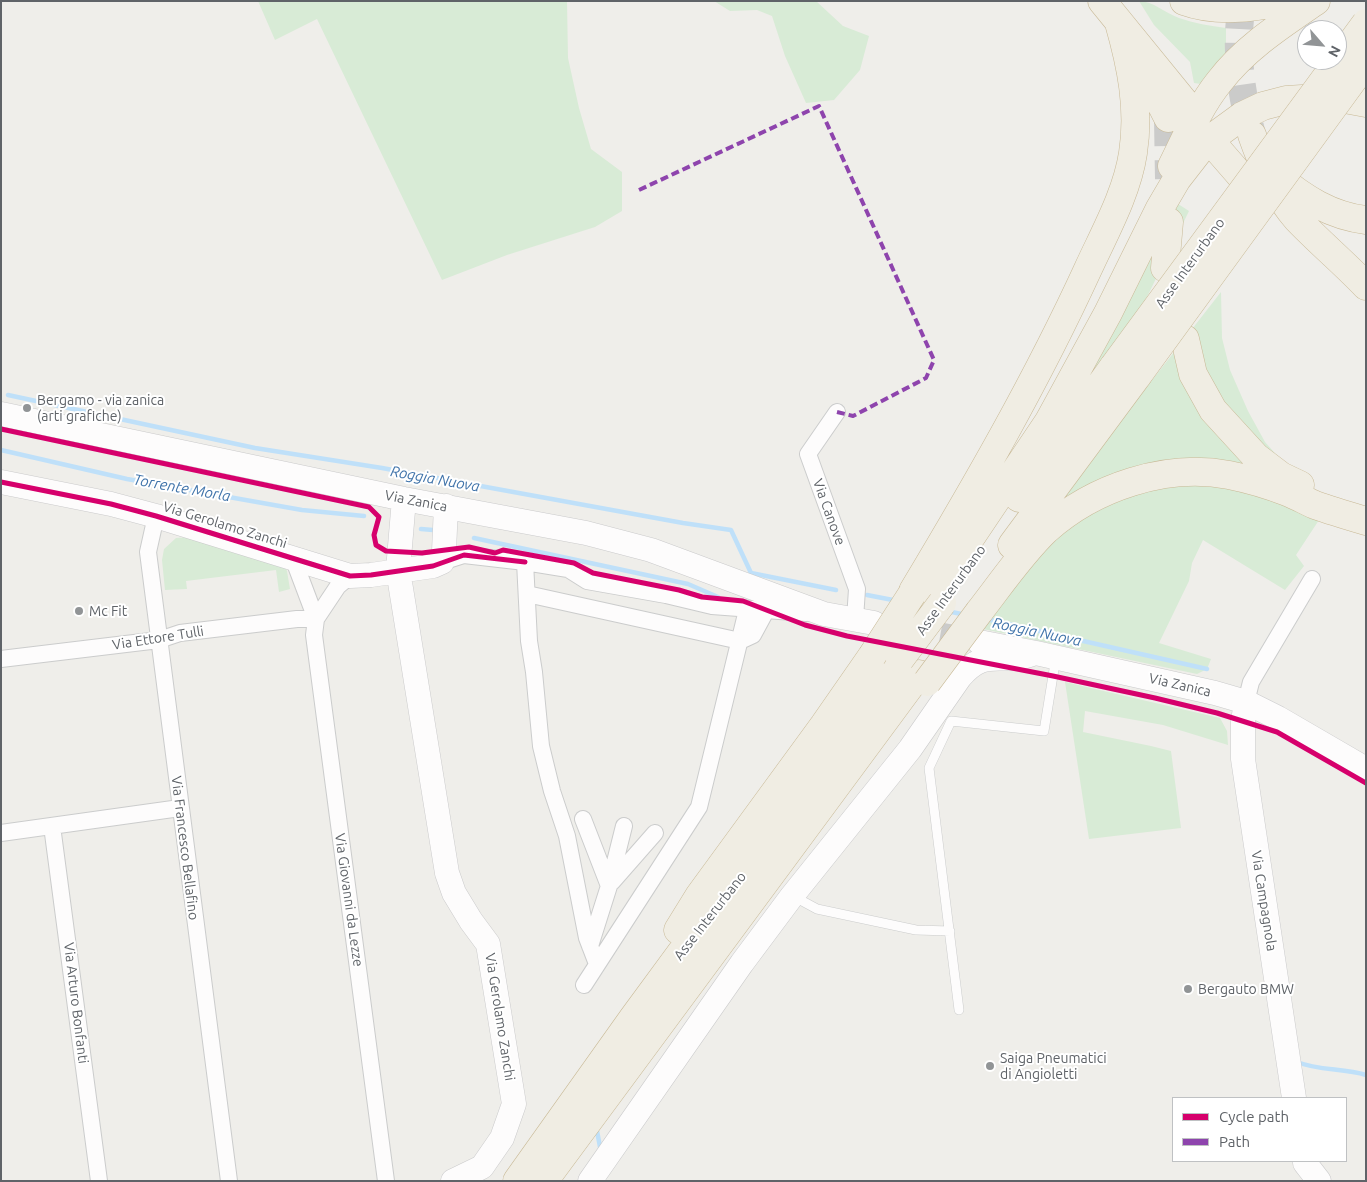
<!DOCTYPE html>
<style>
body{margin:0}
#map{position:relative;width:1367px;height:1182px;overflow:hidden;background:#efeeea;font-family:Ubuntu,sans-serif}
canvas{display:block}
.frame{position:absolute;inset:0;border:2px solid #5f6368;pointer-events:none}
.legend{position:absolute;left:1172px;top:1097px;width:175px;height:65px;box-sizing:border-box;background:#fff;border:1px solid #bfc1c3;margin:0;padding:6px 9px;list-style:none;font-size:15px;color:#5f6368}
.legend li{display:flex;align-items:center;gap:10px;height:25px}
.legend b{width:25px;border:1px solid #bfc1c3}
.north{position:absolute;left:1297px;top:20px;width:50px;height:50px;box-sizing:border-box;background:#fff;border:1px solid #bfc1c3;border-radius:50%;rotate:117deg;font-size:14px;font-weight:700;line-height:20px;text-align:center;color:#5f6368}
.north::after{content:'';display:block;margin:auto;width:18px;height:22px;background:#919496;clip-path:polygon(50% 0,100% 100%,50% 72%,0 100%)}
</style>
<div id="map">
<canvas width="1367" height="1182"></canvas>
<div class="frame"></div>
<ul class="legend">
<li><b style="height:6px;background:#d6006c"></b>Cycle path</li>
<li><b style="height:6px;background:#8e44ad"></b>Path</li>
</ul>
<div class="north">N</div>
</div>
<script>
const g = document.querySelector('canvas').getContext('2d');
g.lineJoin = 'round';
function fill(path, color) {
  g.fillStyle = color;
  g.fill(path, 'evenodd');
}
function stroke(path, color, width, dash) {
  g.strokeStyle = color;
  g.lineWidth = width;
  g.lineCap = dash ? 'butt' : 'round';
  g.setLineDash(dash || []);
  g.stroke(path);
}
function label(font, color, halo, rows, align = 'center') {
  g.font = font + ' Ubuntu,sans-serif';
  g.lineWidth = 4;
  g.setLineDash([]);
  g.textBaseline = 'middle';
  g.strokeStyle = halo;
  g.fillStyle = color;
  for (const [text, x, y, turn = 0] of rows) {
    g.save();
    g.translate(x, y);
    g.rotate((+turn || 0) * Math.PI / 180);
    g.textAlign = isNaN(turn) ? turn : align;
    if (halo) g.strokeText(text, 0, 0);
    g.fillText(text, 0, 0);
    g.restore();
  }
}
const green = new Path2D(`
 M258,1H567L568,58L579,108L591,149L622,172V211L595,227L507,255L442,280L317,19L275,40Z
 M714,1H816L843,26L869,36L860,70L834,100L806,103L785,56L772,16L757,10L730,11Z
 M1139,1C1153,1 1165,13 1179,18C1194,23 1210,26 1226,28V57L1201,84L1194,83L1190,62L1154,25Z
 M1175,202L1189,211L1147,297L1077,398Z
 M1221,292L1222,338L1230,370L1248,411L1265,442L1304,486L1195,466L1042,521Z
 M1221,482L1330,520L1327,524L1319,520L1296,555L1304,566L1285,590L1203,540L1192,563L1189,581L1159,643L1211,659L1207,669L1197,674L983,629L1063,523L1158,484Z
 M190,537L282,562L287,571L290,589L279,592L276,570L186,581L187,589L165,590L162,560L164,549L176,538Z
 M1065,682L1220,718L1227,731L1228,745L1163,725L1085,711L1083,732L1151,746L1171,751L1181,828L1089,839Z`);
const stream = new Path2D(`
 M8,395L255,448L382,468L683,523L731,530L751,573L836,590
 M1,450L127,479L302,510L364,516
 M421,529L433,530
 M474,538L688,584L718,597
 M867,595L898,601
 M947,611L966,615
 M986,619L1207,669
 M1297,1062C1319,1071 1343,1068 1366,1075
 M597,1131L601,1152`);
const secondaryTunnel = new Path2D(`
 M905,628L976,641`);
const highwayTunnel = new Path2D(`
 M1242,1C1235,49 1240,89 1252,135
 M1168,118L1169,179`);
const lane = new Path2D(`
 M793,896L817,909L916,930L950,931
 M959,1010L929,768L951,721L1044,731L1056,657`);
const street = new Path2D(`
 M837,412L808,454L857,589L855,619
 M156,516L148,552L229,1181
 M293,558L316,619
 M442,562L464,555L525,562L568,569L587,581L666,595L712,606L806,613
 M525,562L529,641L534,672L541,746L552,791L567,836L587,938L597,964
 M350,576L338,586L316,619L314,635L386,1181
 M527,594L740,641L753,635L766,611
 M1,659L159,640L180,633L297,619H316
 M1246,702L1251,682L1312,579
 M583,819L609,886
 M52,826L99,1181
 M1,833L180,808
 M612,882L655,833
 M590,946L609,886L624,826
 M584,985L699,807L747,610`);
const secondary = new Path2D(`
 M1,414L404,499L586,533L651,550L824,614L874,623
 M1,482L111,504L156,516L350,576L371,575L433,566L442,562L444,551L446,506
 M404,499L398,570L447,873L454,893L471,921L488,944L514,1104L502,1138L482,1167L453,1181
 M979,642L1036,653L1215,693L1246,702L1278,718L1366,769
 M1246,702L1243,721V759L1294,1098
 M1305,1163L1319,1181
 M590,1181L742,963L792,896L910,749L960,677C983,651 992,662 1020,657C1025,657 1031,654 1036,653`);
const highway = new Path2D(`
 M1102,1L1190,109
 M1184,1C1217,13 1252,8 1286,1
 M1144,71L1168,118
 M1252,135C1262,164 1276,195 1297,219C1319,242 1344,263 1366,286
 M1220,152L1240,175
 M1172,166C1186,138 1199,107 1219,82C1245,48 1281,25 1316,1
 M1277,176C1303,198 1331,216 1366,220
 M1165,268L1169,222
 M1185,339L1193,374L1213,410L1256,457L1281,476L1300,485
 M1019,498L1114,366
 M1012,545L1138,375
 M913,591C976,486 1037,380 1088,269C1105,232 1127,193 1133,153C1140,108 1131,65 1119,23
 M927,601L969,540L1049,421L1108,313L1160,208L1177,179L1205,143L1242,116L1263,106L1286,100L1334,97L1366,103
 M979,612C1000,585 1021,554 1046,530C1094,487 1166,463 1229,475C1249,479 1269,485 1287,492C1297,496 1306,501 1315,505C1332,511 1349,516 1366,521
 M678,930L699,896L824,725L872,656
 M517,1181L633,1018L705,920L753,859L900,659
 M544,1181L919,674`);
const highwayBridge = new Path2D(`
 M1114,366L1366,23
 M1138,375L1366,62
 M872,656L912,594
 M900,659L942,603
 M927,682L979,612`);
const quiet = new Path2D(`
 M639,190L819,106L934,360L926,378L853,416L837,412`);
const cycleway = new Path2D(`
 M1,429L369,507L379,517L374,535L376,545L386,551L422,553L469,547L495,553L503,550L574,563L593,573L679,590L702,597L743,601L805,625L847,636L1053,676L1155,698L1217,713L1277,732L1366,783
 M1,482L111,504L156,516L350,576L371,575L433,566L464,555L525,562`);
const markers = [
 [27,408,5,"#919496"],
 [79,611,5,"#919496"],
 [1188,989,5,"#919496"],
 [990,1066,5,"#919496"]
];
const streetNames = [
 ["Asse Interurbano",1190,263,-54],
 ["Via Zanica",416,501,11],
 ["Via Canove",829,512,70],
 ["Via Gerolamo Zanchi",225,525,17],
 ["Asse Interurbano",951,590,-54],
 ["Via Ettore Tulli",158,638,-9],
 ["Via Zanica",1180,685,13],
 ["Via Francesco Bellafino",185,848,83],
 ["Via Giovanni da Lezze",349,900,82],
 ["Via Campagnola",1264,901,81],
 ["Asse Interurbano",710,916,-52],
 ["Via Arturo Bonfanti",76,1003,83],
 ["Via Gerolamo Zanchi",500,1017,81]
];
const poiNames = [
 ["Bergamo - via zanica",37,400],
 ["(arti grafiche)",37,416],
 ["Mc Fit",89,611],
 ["Bergauto BMW",1198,989],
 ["Saiga Pneumatici",1000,1058],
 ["di Angioletti",1000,1074]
];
const waterNames = [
 ["Roggia Nuova",435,479,10],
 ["Torrente Morla",182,488,10],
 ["Roggia Nuova",1037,632,12]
];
fill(green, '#d8ebd6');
stroke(stream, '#bfe0f9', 4.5);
stroke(secondaryTunnel, '#cbcbca', 24, [24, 12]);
stroke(highwayTunnel, '#cbcbca', 28, [28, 14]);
stroke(lane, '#cbcccc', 10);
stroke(street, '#cbcccc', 18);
stroke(secondary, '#cacacb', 25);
stroke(highway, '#c8b996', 29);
stroke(lane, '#fdfcfc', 9);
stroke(street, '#fdfcfc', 16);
stroke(secondary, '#fdfcfc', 24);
stroke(highway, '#f0ede3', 28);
stroke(highwayBridge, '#c8b996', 29, []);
stroke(highwayBridge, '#f0ede3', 28);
stroke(quiet, '#8e44ad', 4, [8, 4]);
stroke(cycleway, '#d6006c', 5);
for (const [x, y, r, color] of markers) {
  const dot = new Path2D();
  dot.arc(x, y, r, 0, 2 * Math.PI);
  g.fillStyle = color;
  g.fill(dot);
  stroke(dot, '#fff', 2);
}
label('14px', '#5f6368', '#fff', streetNames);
label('14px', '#5f6368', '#fff', poiNames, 'left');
label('italic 15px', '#4174aa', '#fff', waterNames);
</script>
